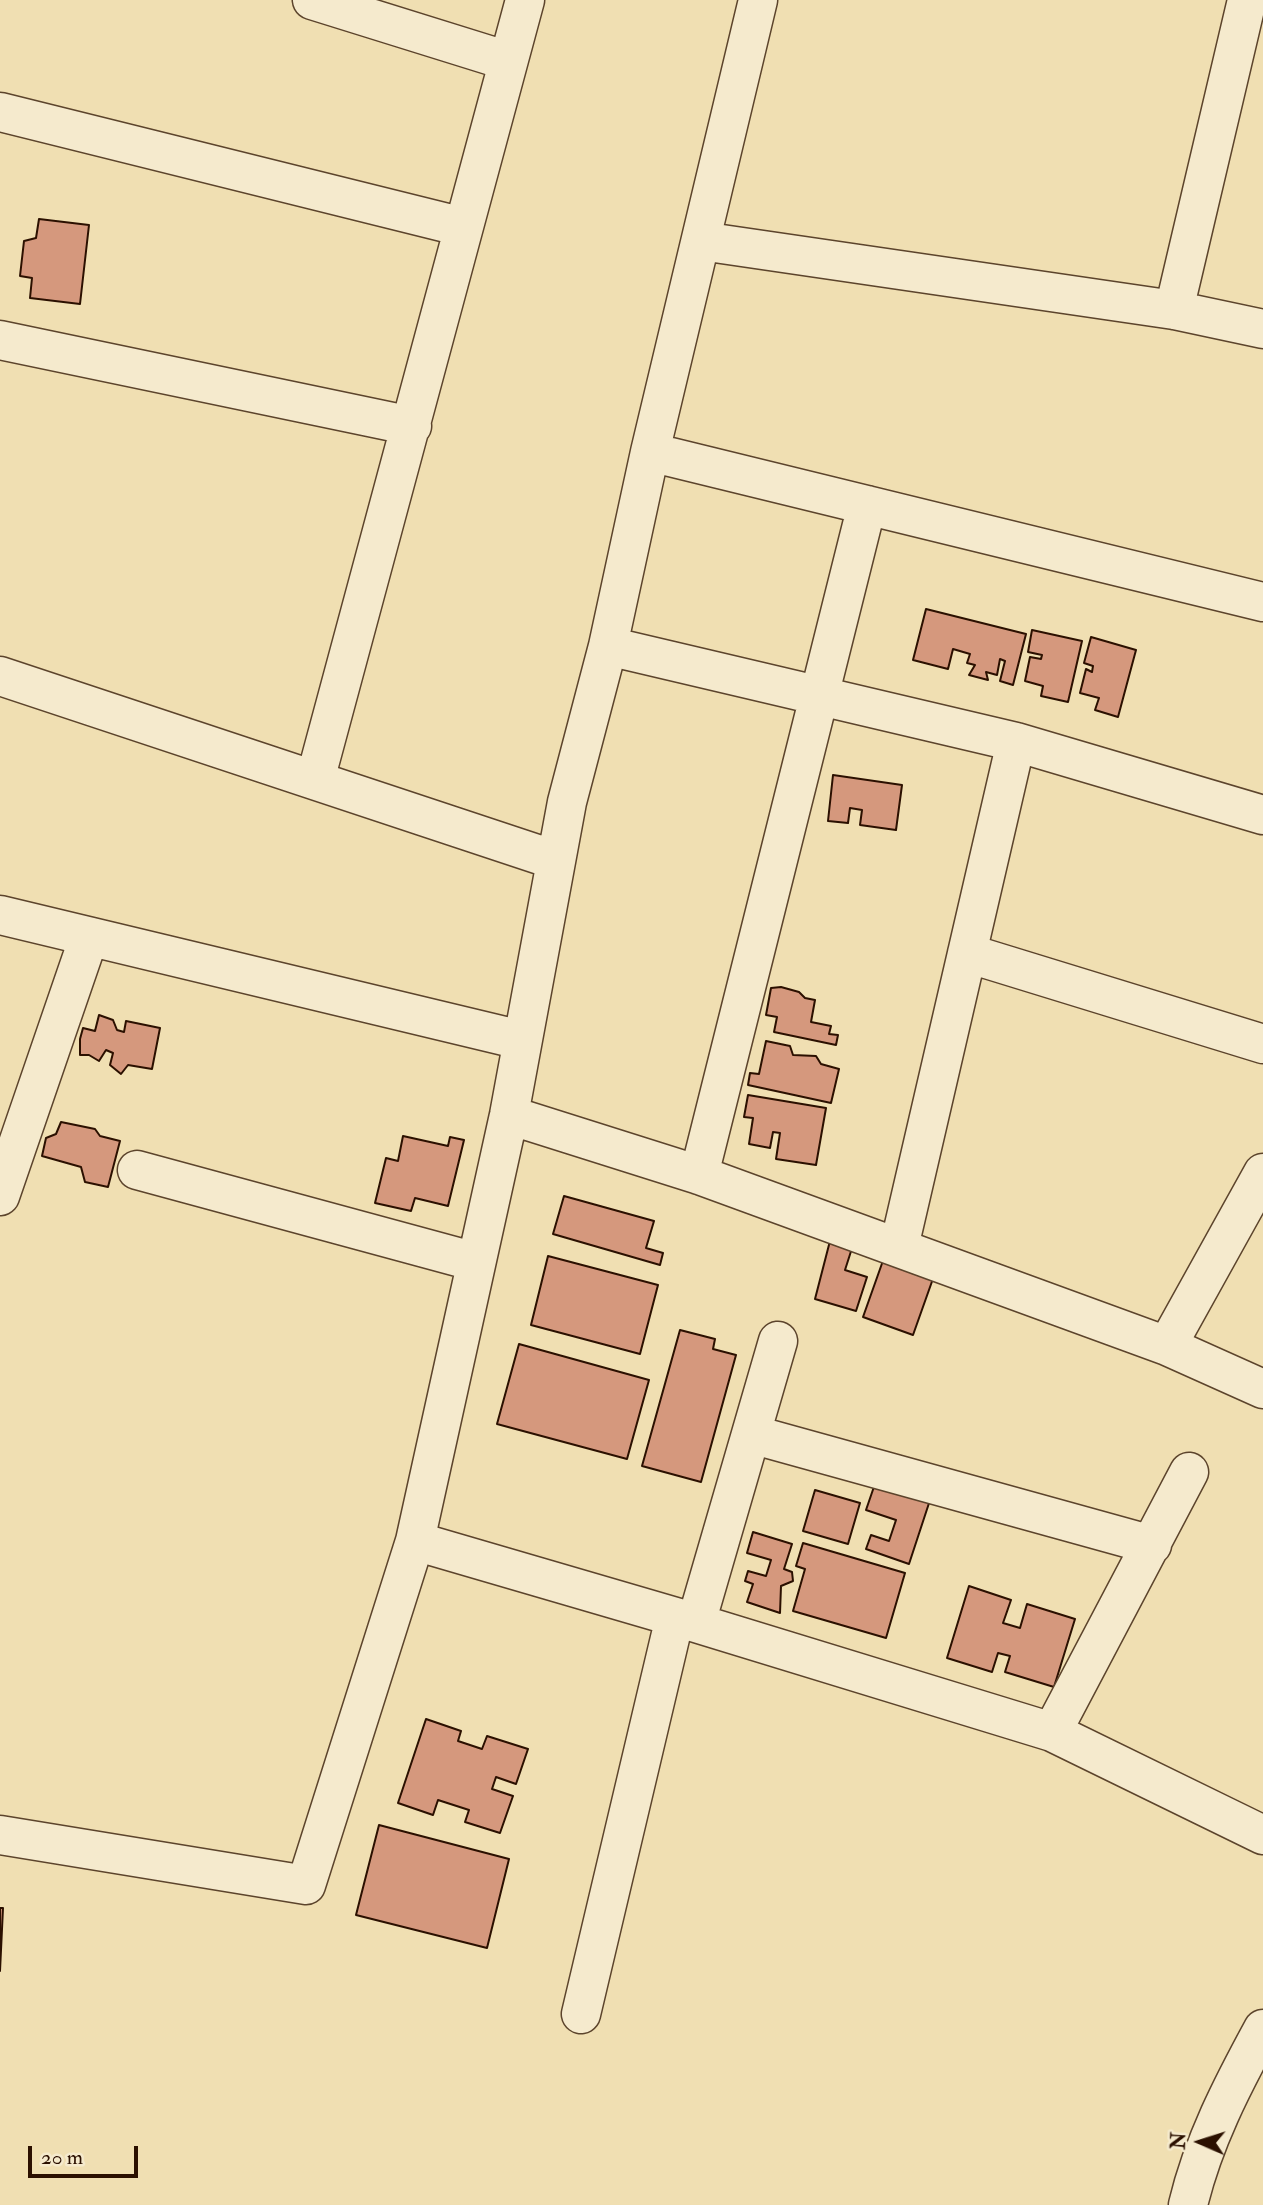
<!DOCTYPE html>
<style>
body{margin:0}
#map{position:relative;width:1263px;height:2205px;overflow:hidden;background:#f0dfb2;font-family:"IM FELL Double Pica",serif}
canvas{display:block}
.north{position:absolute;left:1165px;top:2107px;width:70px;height:70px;-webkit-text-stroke:5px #f5eacd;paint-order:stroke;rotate:273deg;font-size:19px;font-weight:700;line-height:28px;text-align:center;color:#2b1000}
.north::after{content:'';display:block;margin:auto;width:24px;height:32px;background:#2b1000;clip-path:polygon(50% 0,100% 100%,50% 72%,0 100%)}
.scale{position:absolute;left:28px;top:2146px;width:110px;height:32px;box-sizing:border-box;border:4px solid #2b1000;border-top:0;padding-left:9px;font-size:21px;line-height:24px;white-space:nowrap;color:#2b1000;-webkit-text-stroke:5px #f5eacd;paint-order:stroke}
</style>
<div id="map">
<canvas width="1263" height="2205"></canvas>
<div class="north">N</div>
<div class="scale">20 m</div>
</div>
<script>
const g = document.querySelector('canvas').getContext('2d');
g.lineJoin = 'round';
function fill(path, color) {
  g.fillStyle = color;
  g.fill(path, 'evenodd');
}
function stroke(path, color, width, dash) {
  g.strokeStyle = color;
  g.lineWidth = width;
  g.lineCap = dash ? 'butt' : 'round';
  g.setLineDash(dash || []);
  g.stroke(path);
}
const building = new Path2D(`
 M39,219L89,225L80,304L30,298L32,278L20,276L24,241L36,238Z
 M926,609L1026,634L1013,685L1000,681L1005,661L1000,659L997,675L986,672L988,680L969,675L975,665L967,663L970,654L953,649L948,669L913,660Z
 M1032,630L1082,641L1068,702L1041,696L1043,686L1025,681L1030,657L1041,659L1042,655L1028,652Z
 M1091,637L1136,650L1118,717L1095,710L1099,698L1080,693L1086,669L1092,672L1093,666L1084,663Z
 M833,775L902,785L896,830L860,825L862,810L850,808L848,823L828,821Z
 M781,987L799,992L805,998L815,1000L811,1022L831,1026L829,1034L838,1035L836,1045L774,1032L777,1017L766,1015L771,988Z
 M99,1015L113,1020L117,1030L124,1032L126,1021L160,1028L152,1069L128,1065L121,1074L110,1065L113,1053L106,1050L99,1061L89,1055H80V1039L83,1028L95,1031Z
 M766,1041L790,1046L793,1055L816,1056L821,1064L839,1069L831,1103L748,1085L750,1073L759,1074Z
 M748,1095L826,1108L816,1165L776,1159L780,1133L773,1132L770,1148L749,1144L753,1118L744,1117Z
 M61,1122L95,1129L100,1136L120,1141L108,1187L85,1182L81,1167L42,1156L46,1138L56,1134Z
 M403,1136L448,1146L450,1137L464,1140L448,1206L415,1198L411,1211L375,1203L386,1158L398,1161Z
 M564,1196L654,1221L646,1248L663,1253L660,1265L553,1234Z
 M831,1237L853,1245L845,1270L867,1277L856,1311L815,1299Z
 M885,1255L935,1273L913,1335L863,1317Z
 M548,1256L658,1285L640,1354L531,1325Z
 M680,1330L715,1339L713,1349L736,1355L701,1482L642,1466Z
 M519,1344L649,1380L627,1459L497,1424Z
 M878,1475L932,1494L909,1564L866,1549L871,1535L889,1541L896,1520L866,1510Z
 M815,1490L860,1503L848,1544L803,1531Z
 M753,1532L792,1544L784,1569L792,1572L793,1581L781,1586L780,1613L747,1602L753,1584L745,1581L748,1571L766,1576L771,1560L747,1553Z
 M803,1543L905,1573L886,1638L793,1611L805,1569L796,1566Z
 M969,1586L1011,1600L1003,1623L1020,1628L1027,1604L1075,1619L1054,1687L1005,1672L1010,1656L998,1653L992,1672L947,1658Z
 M426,1719L461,1731L458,1741L482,1749L487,1736L528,1749L516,1784L496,1777L492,1789L513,1796L500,1833L465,1822L469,1810L438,1800L433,1815L398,1803Z
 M379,1825L509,1859L487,1948L356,1915Z
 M0,1908H3L0,1971Z`);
const minor = new Path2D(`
 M312,0L508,61
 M758,0L650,452L608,646L567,802L509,1115L415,1541L696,1623L1052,1732L1263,1835
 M0,112L463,227
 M701,241L1174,310L1263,329
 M1174,310L1247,0
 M0,340L412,426
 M650,452L1263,602
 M608,646L1016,742L1263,815
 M0,676L555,860
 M315,780L525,0
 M0,915L521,1040
 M967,953L1263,1044
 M509,1115L699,1175L1167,1346L1263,1389
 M137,1170L476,1262
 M699,1175L867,505
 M0,1196L89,937
 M899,1247L1016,742
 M1167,1346L1263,1173
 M751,1434L1152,1545
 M696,1623L778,1341
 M1052,1732L1189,1472
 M0,1835L306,1885L415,1541
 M581,2014L675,1617
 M1188,2205C1203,2142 1232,2086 1263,2029`);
fill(building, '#d5987d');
stroke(building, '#2b1000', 2);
stroke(minor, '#5c442c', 41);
stroke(minor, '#f5eacd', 38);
</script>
